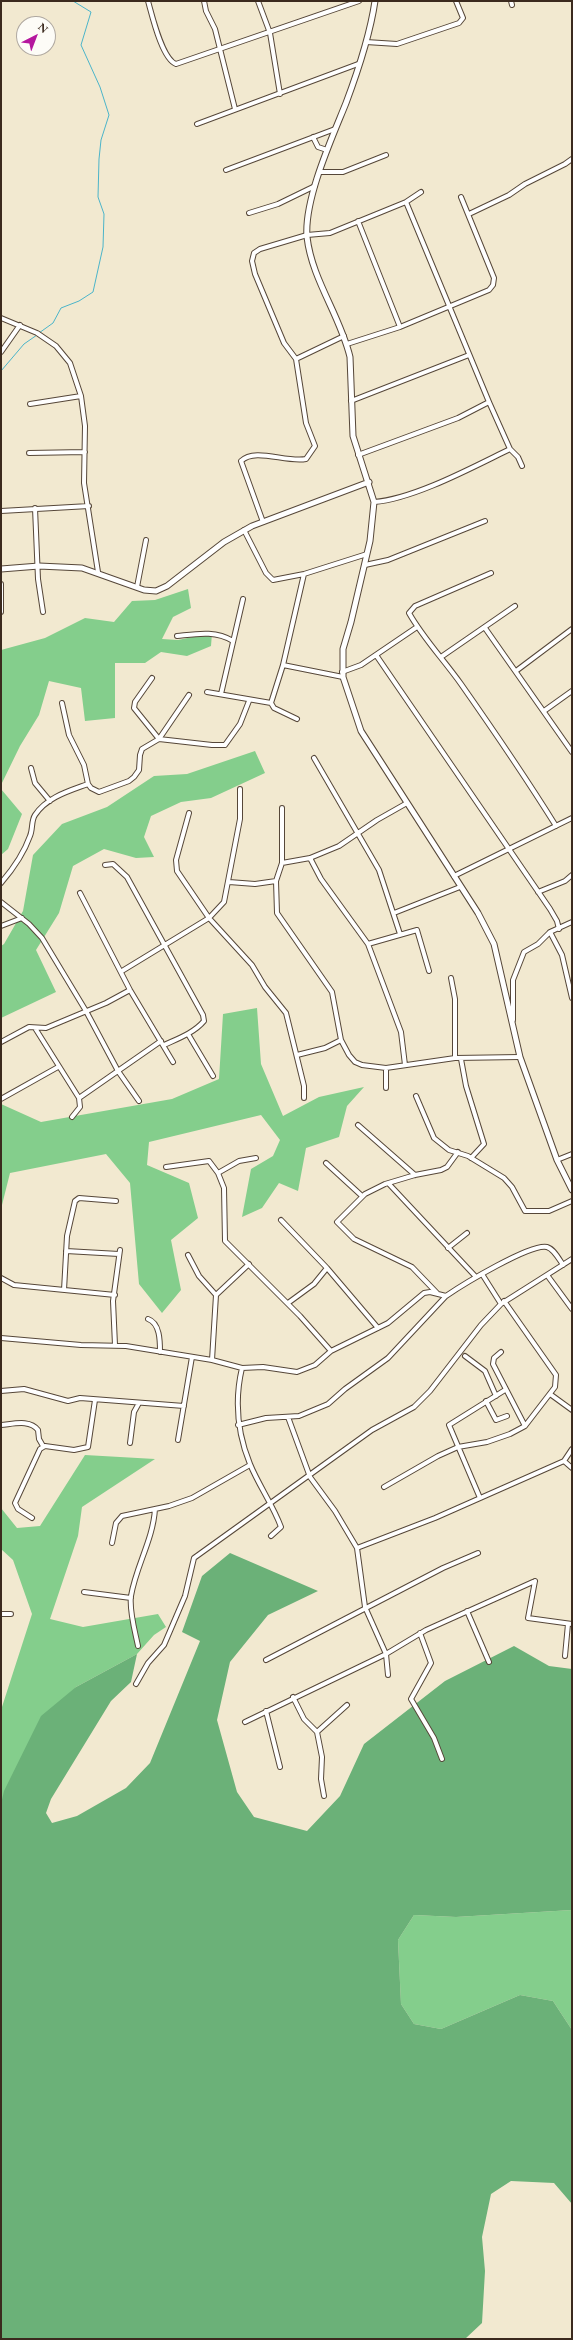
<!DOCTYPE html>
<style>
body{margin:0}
#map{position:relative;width:573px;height:2340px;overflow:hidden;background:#f2e9d0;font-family:"EB Garamond",serif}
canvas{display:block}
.frame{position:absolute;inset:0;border:2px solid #3b2a1e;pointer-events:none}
.north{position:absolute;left:16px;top:16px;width:40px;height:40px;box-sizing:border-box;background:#fdfcf7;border:1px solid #afa8a0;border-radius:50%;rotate:42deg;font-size:11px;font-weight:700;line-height:16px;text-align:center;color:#3b2a1e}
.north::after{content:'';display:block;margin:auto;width:14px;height:18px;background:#b5179e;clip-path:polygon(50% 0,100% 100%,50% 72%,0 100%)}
</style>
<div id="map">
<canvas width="573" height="2340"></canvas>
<div class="frame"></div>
<div class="north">N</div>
</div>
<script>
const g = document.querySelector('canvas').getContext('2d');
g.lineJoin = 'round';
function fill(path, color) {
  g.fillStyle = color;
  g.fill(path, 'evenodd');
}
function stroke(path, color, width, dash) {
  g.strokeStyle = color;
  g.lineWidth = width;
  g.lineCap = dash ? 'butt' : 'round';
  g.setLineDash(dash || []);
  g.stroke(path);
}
const green = new Path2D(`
 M188,589L191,608L173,617L162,639L178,640L212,633L211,646L187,656L161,652L145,663H115V718L85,721L81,688L49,681L39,715L20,746L1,785V650L45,638L85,618L114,622L132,601L155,600Z
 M255,751L265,773L211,798L181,802L151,816L144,837L154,857L136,858L104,849L73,866L59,913L36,950L56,992L1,1018V946L4,944L23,911L33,855L62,824L107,807L154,776L187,774Z
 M1,789L22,814L8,849L1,855Z
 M257,1008L261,1064L283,1116L319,1097L364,1087L347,1106L339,1137L306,1148L298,1191L279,1183L262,1208L242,1217L251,1169L273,1156L280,1140L261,1115L149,1142L147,1165L189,1183L198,1218L171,1240L181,1290L162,1313L139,1284L130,1183L106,1154L10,1173L1,1209V1104L41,1122L172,1099L219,1079L223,1014Z
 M85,1455L155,1459L82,1507L78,1536L50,1619L83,1627L158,1614L166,1627L154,1635L137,1654L76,1687L1,1804V1710L32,1614L13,1560L1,1549V1508L17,1528L40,1526Z
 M572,1910V2030L553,2001L520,1995L441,2029L414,2024L401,2004L398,1940L414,1915L456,1917Z`);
const forest = new Path2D(`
 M230,1553L318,1591L268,1615L230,1662L217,1720L237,1792L254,1817L307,1831L340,1796L364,1744L445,1681L514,1646L549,1666L572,1669V1910L456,1917L414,1915L398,1940L401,2004L414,2024L441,2029L520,1995L553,2001L572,2030V2204L554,2183L511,2181L491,2194L482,2237L485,2271L482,2323L465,2339H1V1804L4,1791L41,1716L76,1687L137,1654L131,1682L111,1701L51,1799L46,1813L52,1823L77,1816L126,1788L150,1763L200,1641L182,1632L202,1576Z`);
const stream = new Path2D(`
 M39,333L53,323L61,308L79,301L93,292L103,247L104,214L98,197L99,159L101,140L109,115L100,87L81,45L91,12L73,1
 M1,371L24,344L37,335`);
const minor = new Path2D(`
 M148,1C152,15 162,59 176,64L359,1
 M204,1L206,11L215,29L235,109
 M258,1L270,33L280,94
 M511,1L512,5
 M366,42L397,44L459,23L463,18L456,1
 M197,124L358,64
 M313,137L318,147L327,150
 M226,170L335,129
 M319,172H343L386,155
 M406,202L489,402L510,449L518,457L522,466
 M249,213L278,204L315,186
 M469,214L509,195L525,184L565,164L572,159
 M1,318L37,333L56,346L70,363L81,396L85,426L84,483L98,572
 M400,327L489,290L493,285L494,278L461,197
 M347,344L400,327L358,221
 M1,352L20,325
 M296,359L344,336
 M351,401L469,355
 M30,404L81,396
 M29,453L85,452
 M358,455L458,418L489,402
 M374,502C414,499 473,467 510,449
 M35,508L38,579L43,612
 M1,511L89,506
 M263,522L241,461C255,447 286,463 306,459L315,446L306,423L296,359L284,343L255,274L252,261L254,253L260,249L307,235L330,233L406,202L421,192
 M244,530L266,573L273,580L304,574L367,554
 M365,565L388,560L485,521
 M491,573L415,606L409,613C423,638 444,660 461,684C494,731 526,778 556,826
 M1,584V612
 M137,587L146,540
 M485,628L572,752
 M177,636C196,634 215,630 233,641
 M376,655L550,909L557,921L559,929
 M441,657L515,606
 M283,665L343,677
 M516,671L572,629
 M342,672L361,665L417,627
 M152,678L135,702L134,708L159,739L212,745H225L240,724L249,701
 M207,692L271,703
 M221,694L243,599
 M62,703L69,735L84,765L88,784L91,788L99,792L129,781L134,777L139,770L140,755L142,749L159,739L189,695
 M271,703L283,665L304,574
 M271,703L274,708L297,719
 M544,711L572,691
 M314,758L379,870L400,934
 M31,768L35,783L50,801
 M282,808V863L276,881L277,913L332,992L341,1040L349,1055L355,1062L362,1065L386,1068L455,1058L520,1057
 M189,813L176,860L177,871L209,918L252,965L265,987L286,1013L304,1086V1098
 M310,858L321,879L368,944L401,1032L405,1065
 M282,863L310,858L339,846L377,820L407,803
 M105,865L113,864L127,877L203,1015L204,1021C194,1033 177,1039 164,1045
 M454,876L572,818
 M229,882L255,884L276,881
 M1,883C13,869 24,853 30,836C33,829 31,821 35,815C47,797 69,791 88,784
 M538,892L565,881L572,875
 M80,893L130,990L173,1062
 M1,902L29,924L42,938L86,1011L118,1071L139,1101
 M394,913L460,887
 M1,926L22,918
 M550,932L562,955L572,998
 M368,944L417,930L429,971
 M122,971L209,918L224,902L240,819V789
 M451,978L455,999V1058
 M513,1020V980L524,952L538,944L550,932L572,922
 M35,1028L79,1098L161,1041
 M188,1034L213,1076
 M1,1042L29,1027L46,1028L106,1003L130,990
 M297,1055L325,1048L341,1040
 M461,1059L466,1086L484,1144L471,1158
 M386,1068V1088
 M416,1096L434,1138L449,1150L468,1156L504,1178L512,1187L525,1211H549L572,1201
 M1,1099L58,1067
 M72,1117L80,1107L79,1098
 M358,1125L415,1175
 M557,1160L572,1154
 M326,1163L362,1196
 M166,1167L209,1161L218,1173L224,1188L225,1241L300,1316L331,1351
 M218,1173L239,1161L256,1158
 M389,1184L476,1277
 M281,1220L327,1268L378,1328
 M448,1248L467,1233
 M66,1251L119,1254
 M188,1255L199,1276L216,1295
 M482,1274L501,1304
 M547,1275L572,1309
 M1,1278L14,1285L115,1295
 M64,1290L67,1236L75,1201L79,1198L116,1201
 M437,1293L412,1267L354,1239L337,1222L365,1194L385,1184L415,1175L441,1170L447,1167L458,1152
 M288,1303L314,1284L327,1268
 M148,1319C160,1323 160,1341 160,1352
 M1,1338L81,1345L126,1346L212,1360L242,1368L263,1367L297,1372L315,1365L331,1351L388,1323L424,1293L430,1292L446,1296C462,1285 531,1243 547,1247C554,1249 559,1259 563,1265
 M115,1345L113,1301L120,1250
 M501,1352L494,1358L493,1364L525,1426
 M465,1356L485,1371L496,1396
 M212,1360L216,1295L249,1264
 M242,1368C234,1402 237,1432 250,1464C259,1486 273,1505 281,1527L271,1536
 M1,1391L24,1389L68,1401L80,1398L184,1406
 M550,1394L572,1410
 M486,1401L496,1420L507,1416
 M288,1417L310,1477L335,1511L357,1548L365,1607L386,1654L388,1675
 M1,1425C13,1424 30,1419 38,1430L39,1439L43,1446
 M238,1425L266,1418L299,1416L328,1404L345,1389L388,1358L446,1296
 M178,1440L192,1357
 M130,1443L134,1412L139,1403
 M564,1461L572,1468
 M384,1487L438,1456L458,1447L487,1442L510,1434L525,1426L555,1387L556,1375L504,1301
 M480,1498L449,1425L505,1390
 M32,1518L18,1509L15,1503L40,1449L45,1446L74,1450L88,1447L95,1400
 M112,1543L116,1523L122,1516L169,1506L192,1498L250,1465
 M357,1548L435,1518L564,1461L572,1449
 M535,1581L528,1618L572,1624
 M84,1592L131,1598
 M467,1611L489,1662
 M1,1614H11
 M420,1633L431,1663L411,1699L434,1738L442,1759
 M138,1646C135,1631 129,1611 131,1596C136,1566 153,1540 155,1509
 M565,1656L568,1624
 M266,1660L443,1568L478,1553
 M136,1684L148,1663L164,1645L185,1596L194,1558L372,1430L414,1407L430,1391L481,1325L501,1304L572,1259
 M293,1697L304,1719L317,1732L322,1757L321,1779L324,1796
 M266,1711L280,1767
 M245,1722L386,1654L426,1630L535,1581
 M317,1732L347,1705`);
const tertiary = new Path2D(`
 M375,1C370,35 358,71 346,103C332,138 304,199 307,237C312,280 340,315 350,357L353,436L374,502L370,541L351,622L343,649V677L361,731L478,913L494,944L520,1057L557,1160L572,1190
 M1,569L39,566L82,568L144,590L156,591L167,586L224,542L252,526L369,482`);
fill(green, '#84ce8c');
fill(forest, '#6bb178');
stroke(stream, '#4bb4c9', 1);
stroke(minor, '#564739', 6);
stroke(tertiary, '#564739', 7);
stroke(minor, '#fff', 4);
stroke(tertiary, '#fff', 5);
</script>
